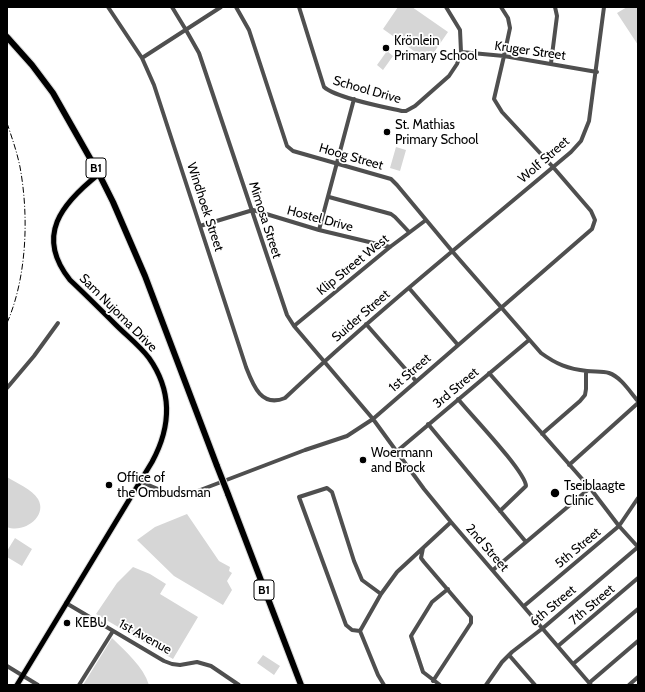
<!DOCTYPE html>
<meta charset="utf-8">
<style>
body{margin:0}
#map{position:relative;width:645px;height:692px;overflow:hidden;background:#fff;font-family:Cabin,sans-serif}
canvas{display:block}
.frame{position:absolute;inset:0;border:8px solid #000;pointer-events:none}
</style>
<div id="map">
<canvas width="645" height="692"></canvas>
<div class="frame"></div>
</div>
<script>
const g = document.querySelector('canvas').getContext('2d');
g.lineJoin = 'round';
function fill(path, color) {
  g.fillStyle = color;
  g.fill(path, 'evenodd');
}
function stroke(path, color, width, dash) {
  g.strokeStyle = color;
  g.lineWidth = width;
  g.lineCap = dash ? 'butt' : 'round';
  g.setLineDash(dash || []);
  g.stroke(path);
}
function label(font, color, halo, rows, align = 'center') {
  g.font = font + ' Cabin,sans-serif';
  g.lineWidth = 3.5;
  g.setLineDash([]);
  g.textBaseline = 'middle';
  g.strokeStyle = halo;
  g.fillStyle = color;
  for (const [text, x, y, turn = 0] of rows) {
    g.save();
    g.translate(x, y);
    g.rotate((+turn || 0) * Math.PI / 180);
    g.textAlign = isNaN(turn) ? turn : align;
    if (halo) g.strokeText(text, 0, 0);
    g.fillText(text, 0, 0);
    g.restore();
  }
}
const green = new Path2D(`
 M398,7H412L448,32L428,61L383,29Z
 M627,7H638V45L617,13Z
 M387,51L393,56L383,70L377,65Z
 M396,147L406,150L400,171L390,168Z
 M7,477C16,483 32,489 38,499C48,516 24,534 7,527Z
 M187,514L219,561L230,567L229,571L232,573L227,581L232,590L223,605L174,576L137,540L155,527Z
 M15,538L32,549L22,566L7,557V551Z
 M133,567L150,574L166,584L160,594L198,617L173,659L96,614L117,583Z
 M112,638C126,652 143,666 149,685H83Z
 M263,655L280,666L274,675L257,663Z`);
const minor = new Path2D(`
 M108,7L142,58L154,85L246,367C253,385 261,408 285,398C376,312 475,233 571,152L581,141L589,121L604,7
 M172,7L186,30L199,53L287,315L294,326L373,419L424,489L451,522L591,685
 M236,7L249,30L287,146L293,151L391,179L397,185L452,251L541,353C556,364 568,369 587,371C594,372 602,371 609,373C621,377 630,392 638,401
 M299,7L324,87C336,98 384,107 402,111H406L415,106L449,76L457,64L461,52L460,30L446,7
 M461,52L504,56L597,72
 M142,58L221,7
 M551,63L557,16L555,7
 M329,197L391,214L395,217L409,232
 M200,226L253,210L319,230L390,247
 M319,230L354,99
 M409,288L458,345
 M366,324L416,381
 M294,326L390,247L426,220
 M489,373L590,488L619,526L638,547
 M7,388L34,356L58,323
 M458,399C470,414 525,471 526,486L500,511
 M428,424L526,542
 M542,434L580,401L585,395L586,389V371
 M396,452L529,340
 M569,465L638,403
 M140,481C161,491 171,496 195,492L305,450L347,436L373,419L592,229L595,220L591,211L553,167L502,112L494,99L504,56L510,28L508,18L501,7
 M423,548L421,558L424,562L471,617V623L433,681
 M493,570L590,488
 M66,603L164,661L172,664L180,665L197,662L211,666L239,685
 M524,606L619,526L638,498
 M360,631L352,630L346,625L299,497L327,488L332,492L354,561L362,580L381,594
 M360,631L381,594L397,572L451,522
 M360,631L378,675L384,685
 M558,646L638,578
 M509,655L535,685
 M573,664L638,609
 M7,666L38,685
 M589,683L638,641
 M79,685L113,631
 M440,685L423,672L411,636L432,602L448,589
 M486,685L502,662L512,652L543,628L638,547
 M629,685L638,677`);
const major = new Path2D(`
 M17,685L152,462C171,427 173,392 149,358C140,346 127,336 116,325C101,310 86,295 70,280C35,236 61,204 99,174`);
const highway = new Path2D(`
 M7,37L32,65L53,93L99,174L113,202L145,276L217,466
 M228,494L301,685`);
const rail = new Path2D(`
 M7,123C12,138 17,152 20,167C29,216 27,277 7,323`);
const highwayBridge = new Path2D(`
 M217,466L228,494`);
const markers = [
 [386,48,4,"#000"],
 [387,132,4,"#000"],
 [363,460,4,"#000"],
 [109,485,4,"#000"],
 [555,493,5,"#000"],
 [67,623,4,"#000"]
];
const shields = [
 [96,168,20],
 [264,590,20]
];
const shieldNames = [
 ["B1",96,168],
 ["B1",264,590]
];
const poiNames = [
 ["Krönlein",394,41],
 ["Primary School",394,56],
 ["St. Mathias",395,125],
 ["Primary School",395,140],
 ["Woermann",371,453],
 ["and Brock",371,468],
 ["Office of",117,478],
 ["the Ombudsman",117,493],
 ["Tseiblaagte",564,486],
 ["Clinic",564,501],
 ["KEBU",75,623]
];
const streetNames = [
 ["Kruger Street",530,51,8],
 ["School Drive",367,90,16],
 ["Hoog Street",351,157,16],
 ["Wolf Street",544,160,-41],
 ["Windhoek Street",205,207,72],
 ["Hostel Drive",320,219,15],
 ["Mimosa Street",265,220,72],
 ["Klip Street West",353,265,-39],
 ["Sam Nujoma Drive",118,313,45],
 ["Suider Street",361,316,-41],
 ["1st Street",410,373,-41],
 ["3rd Street",456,388,-40],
 ["2nd Street",487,548,49],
 ["5th Street",578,548,-40],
 ["7th Street",592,605,-40],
 ["6th Street",553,606,-40],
 ["1st Avenue",145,637,29]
];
fill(green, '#d6d6d6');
stroke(major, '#dbdbdb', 7);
stroke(highway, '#dbdbdb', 8);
stroke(minor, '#4f4f4f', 4);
stroke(major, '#000', 5);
stroke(highway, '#000', 6);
stroke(rail, '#000', 1, [6, 2, 1, 2]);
stroke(highwayBridge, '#dbdbdb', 8, []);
stroke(highwayBridge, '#000', 6);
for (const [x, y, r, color] of markers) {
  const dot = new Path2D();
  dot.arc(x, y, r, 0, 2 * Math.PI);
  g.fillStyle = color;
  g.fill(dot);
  stroke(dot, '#fff', 1.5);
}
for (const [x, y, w] of shields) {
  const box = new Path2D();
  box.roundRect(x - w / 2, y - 10, w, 20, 3);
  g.fillStyle = '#fff';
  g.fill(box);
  stroke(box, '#000', 1);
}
label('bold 12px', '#000', null, shieldNames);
label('13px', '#000', '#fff', poiNames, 'left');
label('13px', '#000', '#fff', streetNames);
</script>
